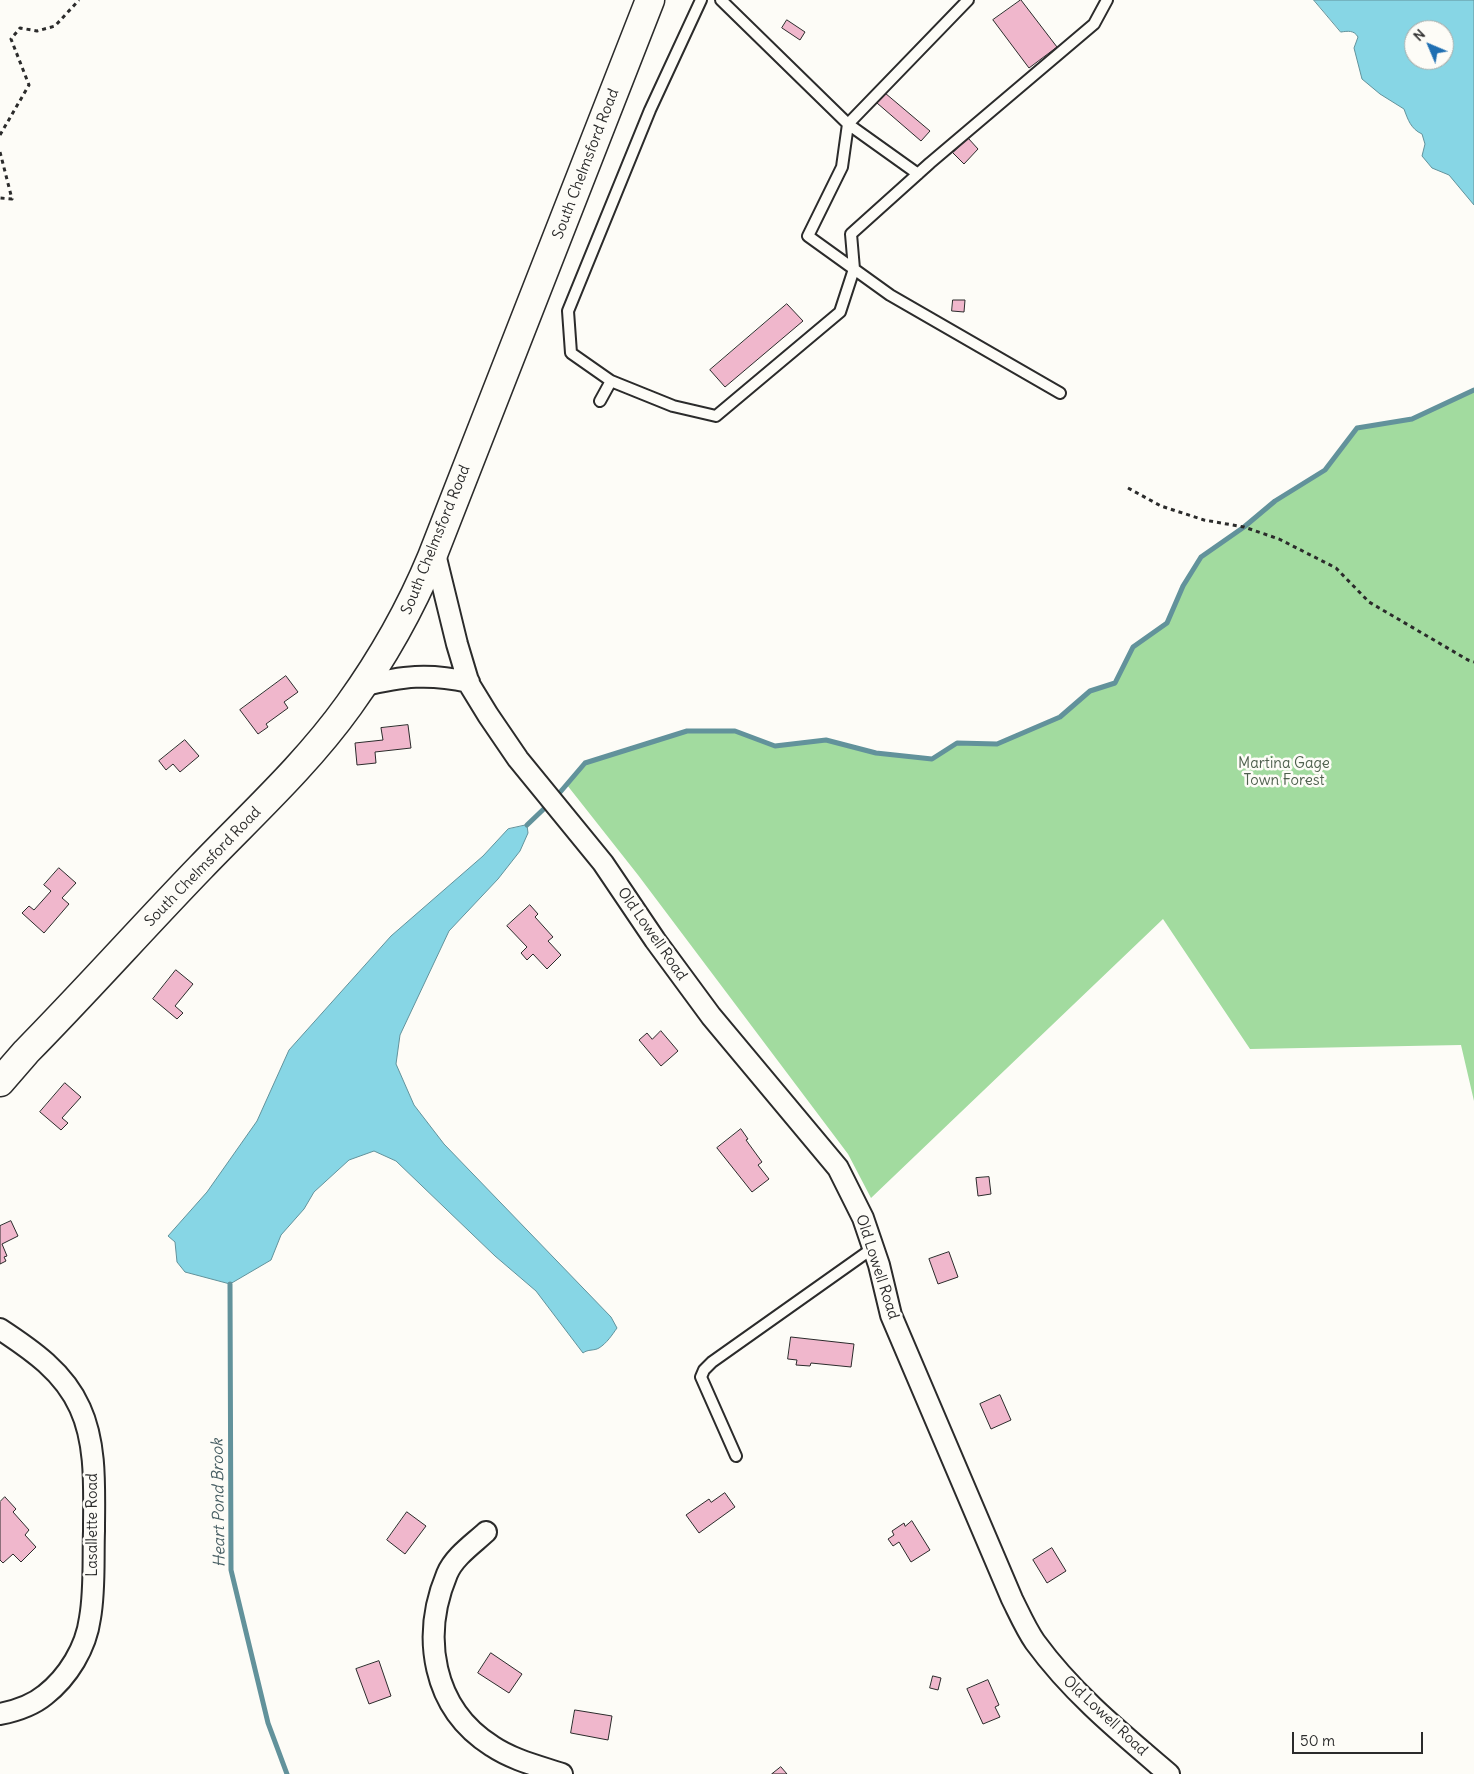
<!DOCTYPE html>
<style>
body{margin:0}
#map{position:relative;width:1474px;height:1774px;overflow:hidden;background:#fdfcf7;font-family:Delius,sans-serif}
canvas{display:block}
.north{position:absolute;left:1404px;top:20px;width:50px;height:50px;box-sizing:border-box;background:#fdfcf7;border:1px solid #a9a8a5;border-radius:50%;rotate:315deg;font-size:14px;font-weight:700;line-height:20px;text-align:center;color:#2b2b2b}
.north::after{content:'';display:block;margin:auto;width:18px;height:22px;background:#1f6fb2;clip-path:polygon(50% 0,100% 100%,50% 72%,0 100%)}
.scale{position:absolute;left:1292px;top:1732px;width:131px;height:22px;box-sizing:border-box;border:2px solid #2b2b2b;border-top:0;padding-left:6px;font-size:15px;line-height:18px;white-space:nowrap;color:#2b2b2b;-webkit-text-stroke:4px #fdfcf7;paint-order:stroke}
</style>
<div id="map">
<canvas width="1474" height="1774"></canvas>
<div class="north">N</div>
<div class="scale">50 m</div>
</div>
<script>
const g = document.querySelector('canvas').getContext('2d');
g.lineJoin = 'round';
function fill(path, color) {
  g.fillStyle = color;
  g.fill(path, 'evenodd');
}
function stroke(path, color, width, dash) {
  g.strokeStyle = color;
  g.lineWidth = width;
  g.lineCap = dash ? 'butt' : 'round';
  g.setLineDash(dash || []);
  g.stroke(path);
}
function label(font, color, halo, rows, align = 'center') {
  g.font = font + ' Delius,sans-serif';
  g.lineWidth = 5;
  g.setLineDash([]);
  g.textBaseline = 'middle';
  g.strokeStyle = halo;
  g.fillStyle = color;
  for (const [text, x, y, turn = 0] of rows) {
    g.save();
    g.translate(x, y);
    g.rotate((+turn || 0) * Math.PI / 180);
    g.textAlign = isNaN(turn) ? turn : align;
    if (halo) g.strokeText(text, 0, 0);
    g.fillText(text, 0, 0);
    g.restore();
  }
}
const green = new Path2D(`
 M1474,390V1101L1461,1045L1250,1049L1163,919L871,1198L848,1154L638,875L567,785L585,763L687,731H735L775,746L826,740L876,753L932,759L957,743L997,744L1060,717L1090,691L1115,683L1133,647L1167,623L1183,586L1201,557L1244,527L1275,501L1325,470L1357,428L1412,419Z`);
const water = new Path2D(`
 M1314,0H1474V205L1449,175L1432,168L1422,156L1425,144L1422,134C1411,129 1408,120 1404,109L1380,94L1362,79L1354,48L1358,37C1354,30 1348,31 1341,32ZM1414,30H1444V60H1414Z
 M527,825L528,833L520,851L498,879L449,931L400,1035L396,1064L414,1105L444,1144L611,1317L617,1328C612,1335 607,1343 599,1348C594,1351 588,1349 583,1353L536,1291L495,1256L396,1161L374,1151L349,1160L314,1192L304,1209L281,1235L271,1260L230,1284L185,1272L177,1262L175,1242L168,1236L207,1192L257,1121L289,1050L391,936L483,856L508,829Z`);
const stream = new Path2D(`
 M556,797L585,763L687,731H735L775,746L826,740L876,753L932,759L957,743L997,744L1060,717L1090,691L1115,683L1133,647L1167,623L1183,586L1201,557L1244,527L1275,501L1325,470L1357,428L1412,419L1474,390
 M527,825L550,803
 M230,1284L231,1570L268,1723L287,1774`);
const building = new Path2D(`
 M1021,0L1057,47L1029,68L993,20Z
 M787,20L805,32L800,40L782,28Z
 M885,93L930,131L921,141L877,103Z
 M968,138L978,149L964,164L953,153Z
 M953,300H965L964,312L952,311Z
 M787,304L803,321L725,387L710,370Z
 M286,676L298,692L284,702L288,708L266,724L268,727L258,734L240,710Z
 M408,725L411,748L375,752L376,763L357,765L355,743L383,740L381,728Z
 M185,740L199,756L180,772L173,764L166,770L159,761Z
 M59,868L76,883L62,898L69,904L44,933L22,913L29,906L34,910L51,891L44,885Z
 M530,905L538,914L535,917L553,937L548,941L561,955L547,969L533,954L527,960L521,953L527,947L507,926Z
 M176,970L193,984L175,1006L183,1013L177,1019L153,999Z
 M661,1031L678,1051L661,1066L639,1040L647,1033L652,1039Z
 M65,1083L81,1097L62,1118L68,1123L61,1130L40,1112Z
 M741,1129L748,1139L746,1140L762,1162L758,1165L769,1179L752,1192L717,1148Z
 M989,1177L991,1194L978,1196L976,1178Z
 M11,1221L18,1236L2,1244L7,1256L4,1257L6,1261L0,1264V1226Z
 M949,1252L958,1277L938,1284L929,1259Z
 M791,1337L854,1344L851,1367L811,1363L810,1366L796,1365L797,1360L788,1359Z
 M1000,1395L1011,1420L991,1429L980,1404Z
 M725,1493L735,1507L699,1533L686,1515L709,1499L711,1502Z
 M5,1497L16,1509L13,1512L29,1530L25,1535L36,1547L21,1562L13,1554L3,1563L0,1560V1502Z
 M407,1512L426,1526L405,1554L387,1540Z
 M912,1521L930,1550L911,1562L899,1542L893,1546L888,1539L894,1535L892,1531L904,1523L905,1526Z
 M1052,1548L1066,1571L1047,1583L1033,1560Z
 M491,1653L522,1674L509,1693L478,1673Z
 M379,1661L391,1696L369,1704L356,1669Z
 M933,1676L941,1678L938,1690L930,1688Z
 M988,1680L999,1705L995,1707L1000,1717L983,1724L967,1689Z
 M575,1710L612,1716L608,1740L571,1733Z
 M781,1767L787,1774H772Z`);
const path = new Path2D(`
 M0,135L29,85L11,39L20,28L37,31L55,26L79,0
 M0,152L12,199L0,198
 M1128,488L1161,506L1204,520L1244,527L1279,539L1336,568L1369,602L1468,660L1474,662`);
const lane = new Path2D(`
 M701,0L650,110L568,311L571,353L611,381L673,406L716,416L840,312L854,269L851,234L930,163L1094,24L1107,0
 M721,0L848,124L968,0
 M918,174L848,124L842,167L808,236L890,295L1060,393
 M600,401L611,381
 M736,1456L701,1377L704,1370L712,1362L873,1248`);
const street = new Path2D(`
 M434,550L457,644L469,684L488,715L518,759L603,863L655,940L711,1016L838,1168L863,1218L879,1265L891,1315L1012,1599C1019,1613 1026,1629 1035,1642C1073,1694 1121,1733 1169,1774
 M362,686C403,676 428,673 469,682
 M0,1329C32,1350 64,1372 80,1408C97,1445 94,1490 94,1531C93,1560 95,1590 90,1618C86,1648 68,1677 45,1695C33,1705 15,1711 0,1714
 M486,1532C473,1544 454,1557 447,1574C421,1636 432,1708 492,1746C513,1760 538,1766 562,1774`);
const secondary = new Path2D(`
 M0,1082L26,1052C86,991 142,928 201,867C251,815 306,765 349,705C382,659 410,610 432,557L650,0`);
const streetNames = [
 ["South Chelmsford Road",586,164,-69],
 ["South Chelmsford Road",436,540,-68],
 ["South Chelmsford Road",203,867,-46],
 ["Old Lowell Road",652,934,55],
 ["Old Lowell Road",877,1267,72],
 ["Lasallette Road",93,1525,-90],
 ["Old Lowell Road",1105,1716,43]
];
const parkNames = [
 ["Martina Gage",1284,764],
 ["Town Forest",1284,781]
];
const waterNames = [
 ["Heart Pond Brook",219,1503,-91]
];
fill(green, '#a2db9f');
fill(water, '#87d6e5');
stroke(water, '#62929b', 1);
stroke(stream, '#62929b', 5);
fill(building, '#f0b7cc');
stroke(building, '#2b2b2b', 1);
stroke(lane, '#2b2b2b', 14);
stroke(street, '#2b2b2b', 24);
stroke(secondary, '#2b2b2b', 31);
stroke(path, '#2b2b2b', 3, [4, 4]);
stroke(lane, '#fdfcf7', 10);
stroke(street, '#fdfcf7', 20);
stroke(secondary, '#fdfcf7', 28);
label('15px', '#2b2b2b', '#fdfcf7', streetNames);
label('15px', '#4f604e', '#fdfcf7', parkNames);
label('italic 16px', '#475e63', '#fdfcf7', waterNames);
</script>
